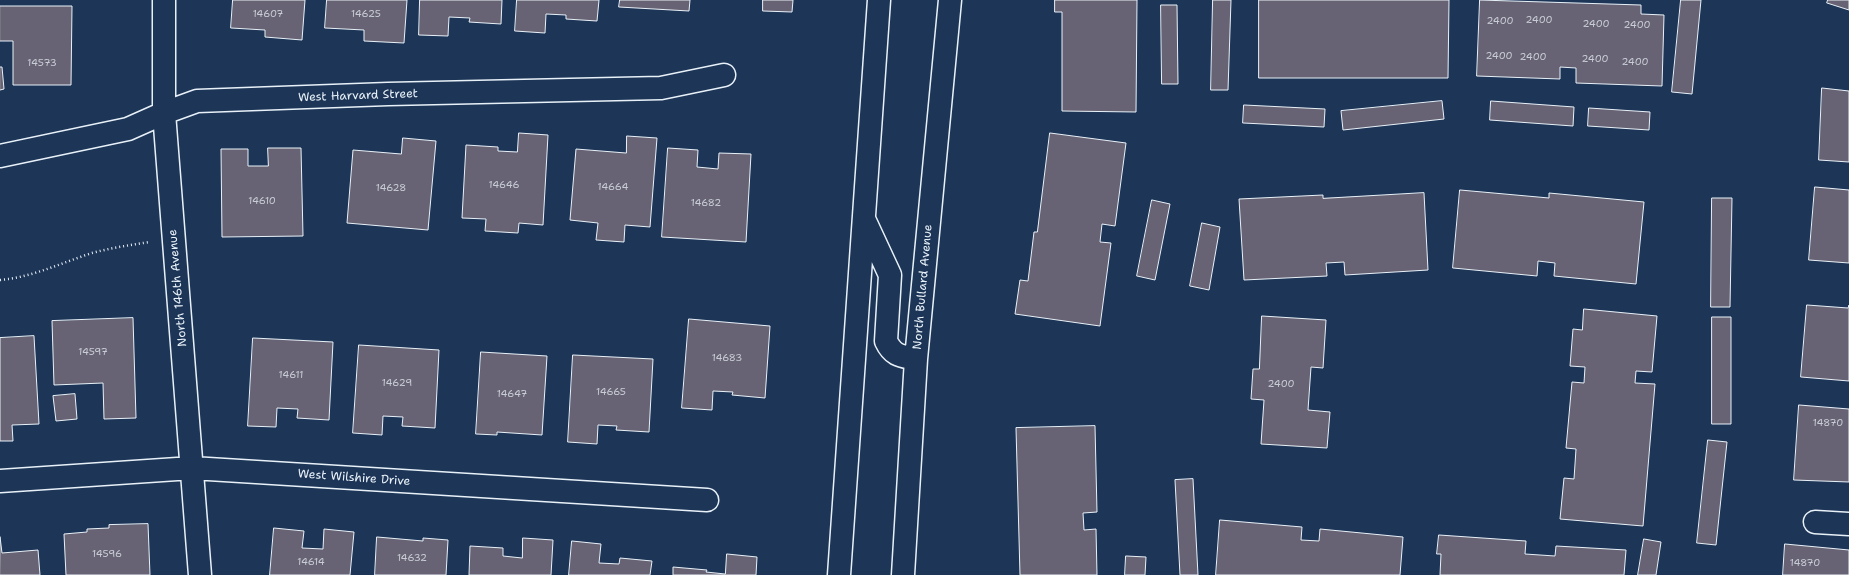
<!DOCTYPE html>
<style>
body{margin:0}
canvas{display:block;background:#1d3557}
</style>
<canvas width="1849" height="575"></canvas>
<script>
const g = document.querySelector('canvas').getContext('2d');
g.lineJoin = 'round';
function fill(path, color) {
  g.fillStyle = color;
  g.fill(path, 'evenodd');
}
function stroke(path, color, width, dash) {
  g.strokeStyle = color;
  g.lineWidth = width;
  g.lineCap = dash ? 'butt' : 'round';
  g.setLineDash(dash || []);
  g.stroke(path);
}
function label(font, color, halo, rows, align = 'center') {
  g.font = font + ' "Shantell Sans",sans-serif';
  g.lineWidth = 3;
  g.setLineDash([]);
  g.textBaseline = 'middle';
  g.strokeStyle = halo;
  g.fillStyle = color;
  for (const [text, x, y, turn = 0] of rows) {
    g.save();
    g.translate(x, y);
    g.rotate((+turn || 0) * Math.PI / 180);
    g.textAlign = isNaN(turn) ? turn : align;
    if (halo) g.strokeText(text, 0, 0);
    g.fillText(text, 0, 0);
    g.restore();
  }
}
const building = new Path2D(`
 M233,0H305L302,40L265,37V30L231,28Z
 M327,0H407L404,43L364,41V30L325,28Z
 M420,0H502L501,24L469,22L470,18L449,17L448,36L419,35Z
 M517,0H599L597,21L566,19V15L546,14L545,33L515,31Z
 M620,0H690L689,11L619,7Z
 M763,0H793L792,12L763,11Z
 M1055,0H1137L1136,112L1062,111V12H1055Z
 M1213,0H1231L1228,90H1211Z
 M1259,0H1449L1448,78H1259Z
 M1480,0L1641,5V14L1664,15L1662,86L1576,83V68L1560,67V79L1477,76Z
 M1681,0H1701L1692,94L1672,92Z
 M1828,0H1849V10L1827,3Z
 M1161,5H1177L1178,84H1162Z
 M0,6H72L71,85H13V41H0Z
 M0,67H2L4,89L0,90Z
 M1822,88L1849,91V162L1819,160Z
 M1442,101L1444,119L1343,130L1341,111Z
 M1491,101L1574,107L1573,126L1490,120Z
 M1244,105L1325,109L1324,127L1243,123Z
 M1589,108L1650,112L1649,130L1588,126Z
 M519,133L548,135L543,225L519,223L518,233L485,231L486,219L462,218L466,145L498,147V151L517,152Z
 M1050,133L1126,143L1115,226L1102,224L1100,242L1111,243L1100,326L1015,314L1020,280L1028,281L1034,232H1037Z
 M627,136L657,138L650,227L625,225L624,242L596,240L598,223L570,220L576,149L626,153Z
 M403,138L436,141L428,230L347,223L353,150L401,154Z
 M268,148H301L303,236L222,237L221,149H248V166H268Z
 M668,148L698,150L697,167L718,169L719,153L751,154L746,242L662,237Z
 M1815,187L1849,190V263L1809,260Z
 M1460,190L1549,198V193L1644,202L1636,284L1554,276L1555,263L1538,261L1537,276L1453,268Z
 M1424,193L1428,270L1345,275L1344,262L1326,263L1327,276L1244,280L1239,199L1323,195V198Z
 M1712,198H1732L1730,307H1711Z
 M1152,200L1170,204L1155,280L1137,276Z
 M1202,223L1220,227L1209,290L1190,286Z
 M1807,305L1848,308L1849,305V381L1801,377Z
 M1584,309L1657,316L1652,372L1636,371L1635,383L1655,384L1643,526L1560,519L1564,478L1574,479L1576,449L1566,448L1572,382L1584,383L1585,367L1570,366L1573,329L1582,330Z
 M1262,316L1326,320L1323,368L1311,367L1308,410L1330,412L1327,448L1261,444L1264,400L1251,399L1253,369H1259Z
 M1712,317H1731V424H1712Z
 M133,318L136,418L104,419L103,383L54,385L52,321Z
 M689,319L770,326L765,398L732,395L733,392L713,391L712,410L682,408Z
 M34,336L39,424L12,425L13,441H0V338Z
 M253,338L333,342L329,420L297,418L298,409L277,408L276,427L248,426Z
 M359,345L439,350L435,428L402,426L403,417L383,416L382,435L353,433Z
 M481,352L547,356L542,435L497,432V435L476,434Z
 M573,355L653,359L649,432L616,430L617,426L598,425L597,444L568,442Z
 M75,394L77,419L56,421L53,396Z
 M1799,405L1849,409V482L1794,480Z
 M1095,426L1097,512L1083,513L1084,530L1096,529L1097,575H1020L1016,428Z
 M1708,440L1727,442L1716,545L1697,543Z
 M1193,479L1198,575H1180L1175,480Z
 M1220,520L1302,527L1301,540L1319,541L1320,529L1403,537L1400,575H1216Z
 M148,524L150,575H66L64,534L87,532V529L109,528V525Z
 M274,528L304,531L302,548L323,549L324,529L354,532L350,575H270Z
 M1439,535L1526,541L1525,554L1555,556L1556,546L1626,550L1624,575H1440L1441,554H1437Z
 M0,537L2,553L38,550L40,575H0Z
 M377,537L423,541V538L448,540L446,575H375Z
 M523,538L553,540L551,575H469L470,546L503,548V556L522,558Z
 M1644,539L1661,542L1656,575H1638Z
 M572,541L601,544L599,563L619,564L620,558L652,561L650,575H569Z
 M1785,544L1849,550V575H1783Z
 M727,554L757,557L756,575H673V567L707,570L706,572L725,574Z
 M1126,556L1146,557L1145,575H1125Z`);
const path = new Path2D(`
 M0,280C33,277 61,263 92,253C111,248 130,245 150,242`);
const minor = new Path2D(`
 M164,0V113L200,575
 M0,156L128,129L164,113L197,101L388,94L661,88L724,75
 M0,481L192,468L707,500
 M1815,522L1849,524`);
const secondary = new Path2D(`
 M864,219L890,275L886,341C893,356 901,356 916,359
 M839,575L879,0
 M903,575L916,359L950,0`);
const numberNames = [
 ["14607",268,14],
 ["14625",366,14],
 ["2400",1539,20],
 ["2400",1500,21],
 ["2400",1596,24],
 ["2400",1637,25],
 ["2400",1499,56],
 ["2400",1533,57],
 ["2400",1595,59],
 ["2400",1635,62],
 ["14573",42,63],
 ["14646",504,185],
 ["14664",613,187],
 ["14628",391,188],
 ["14610",262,201],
 ["14682",706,203],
 ["14597",93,352],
 ["14683",727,358],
 ["14611",291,375],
 ["14629",397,383],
 ["2400",1281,384],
 ["14665",611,392],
 ["14647",512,394],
 ["14870",1828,423],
 ["14596",107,554],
 ["14632",412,558],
 ["14614",311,562],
 ["14870",1805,563]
];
const streetNames = [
 ["West Harvard Street",358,96,-2],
 ["North Bullard Avenue",923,287,-85],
 ["North 146th Avenue",178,288,-95],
 ["West Wilshire Drive",354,478,4]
];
fill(building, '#686374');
stroke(building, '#e8f1f8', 1);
stroke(minor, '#e8f1f8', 25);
stroke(secondary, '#e8f1f8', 25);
stroke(path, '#e8f1f8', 2.5, [1, 3]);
stroke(minor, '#1d3557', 22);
stroke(secondary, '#1d3557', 22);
label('10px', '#c8ced7', null, numberNames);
label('12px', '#e8f1f8', '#1d3557', streetNames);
</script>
